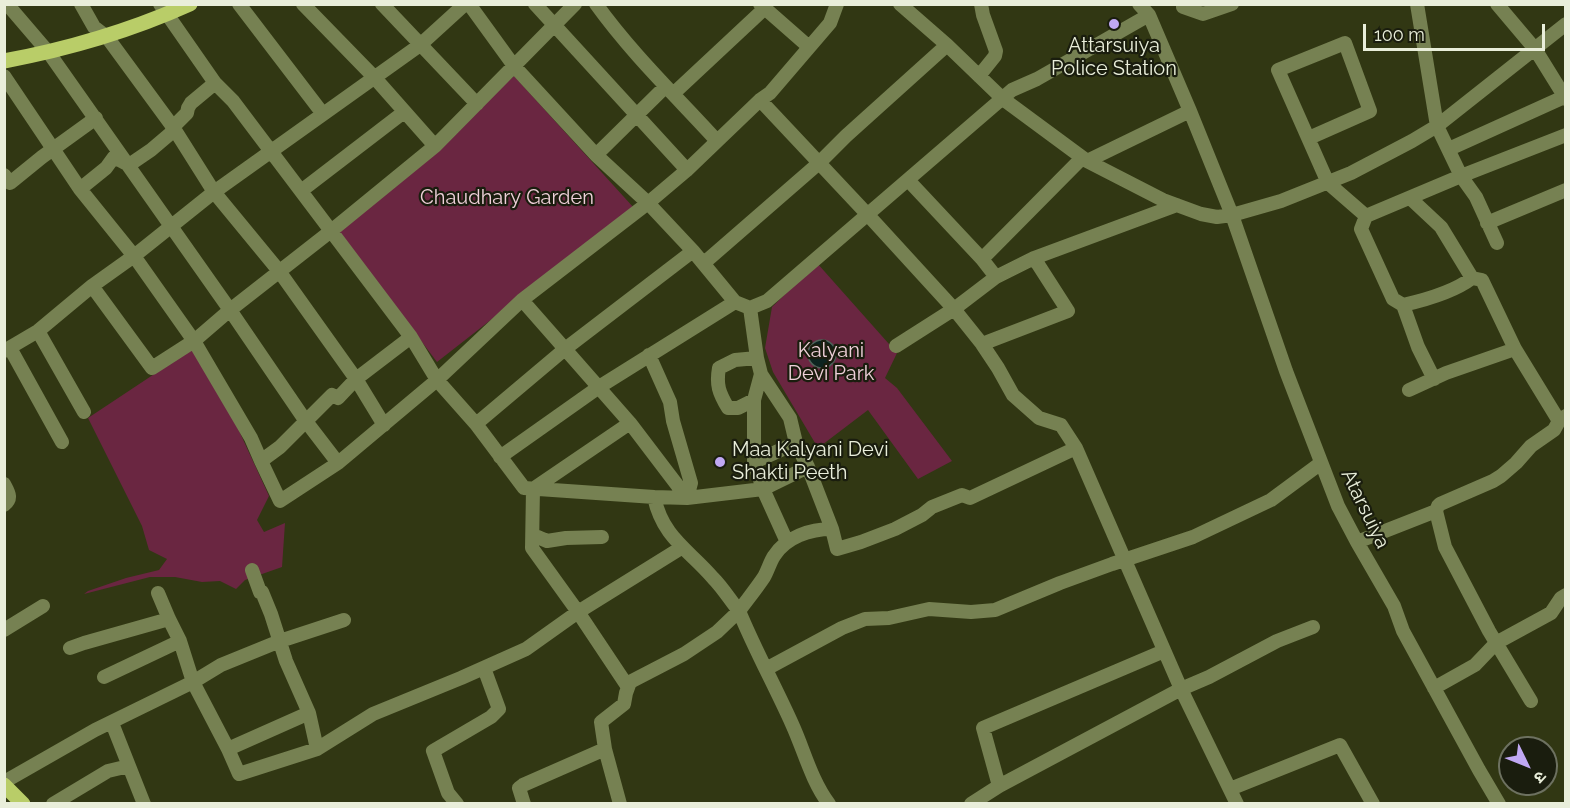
<!DOCTYPE html>
<meta charset="utf-8">
<style>
body{margin:0}
#map{position:relative;width:1570px;height:808px;overflow:hidden;background:#313713;font-family:Raleway,"Noto Sans Devanagari",sans-serif}
canvas{display:block}
.frame{position:absolute;inset:0;border:6px solid #e9eeda;pointer-events:none}
.north{position:absolute;left:1498px;top:736px;width:60px;height:60px;box-sizing:border-box;background:#1a1d0e;border:2px solid #6d7160;border-radius:50%;rotate:133deg;font-size:16px;font-weight:700;line-height:24px;text-align:center;color:#e9eeda}
.north::after{content:'';display:block;margin:auto;width:21px;height:27px;background:#c0a8f3;clip-path:polygon(50% 0,100% 100%,50% 72%,0 100%)}
.scale{position:absolute;left:1363px;top:24px;width:182px;height:27px;box-sizing:border-box;border:3px solid #e9eeda;border-top:0;padding-left:8px;font-size:18px;line-height:21px;white-space:nowrap;color:#e9eeda;-webkit-text-stroke:4px #1a1d0e;paint-order:stroke}
</style>
<div id="map">
<canvas width="1570" height="808"></canvas>
<div class="frame"></div>
<div class="north">उ</div>
<div class="scale">100 m</div>
</div>
<script>
const g = document.querySelector('canvas').getContext('2d');
g.lineJoin = 'round';
function fill(path, color) {
  g.fillStyle = color;
  g.fill(path, 'evenodd');
}
function stroke(path, color, width, dash) {
  g.strokeStyle = color;
  g.lineWidth = width;
  g.lineCap = dash ? 'butt' : 'round';
  g.setLineDash(dash || []);
  g.stroke(path);
}
function label(font, color, halo, rows, align = 'center') {
  g.font = font + ' Raleway,sans-serif';
  g.lineWidth = 4.5;
  g.setLineDash([]);
  g.textBaseline = 'middle';
  g.strokeStyle = halo;
  g.fillStyle = color;
  for (const [text, x, y, turn = 0] of rows) {
    g.save();
    g.translate(x, y);
    g.rotate((+turn || 0) * Math.PI / 180);
    g.textAlign = isNaN(turn) ? turn : align;
    if (halo) g.strokeText(text, 0, 0);
    g.fillText(text, 0, 0);
    g.restore();
  }
}
const green = new Path2D(`
 M514,76L634,208L437,362L339,232Z
 M817,263L897,353L885,378L897,388L952,461L918,479L868,410L818,448L773,372L765,348L772,307Z
 M192,349L229,409L269,496L257,520L264,532L285,523L282,567L245,580L236,589L220,581L202,582L175,577H150L84,594L88,591L126,578L159,570L167,559L149,550L142,526L88,418Z`);
const water = new Path2D(`
 M808 354a14 14 0 1 1 28 0a14 14 0 1 1-28 0Z`);
const minor = new Path2D(`
 M7,4L49,53L230,310L305,420L338,463
 M81,4L94,27L107,37L173,127L214,192L279,271L356,379L384,425
 M160,4L215,83L233,101L411,337L437,380L522,300L648,203L687,170L760,100L770,93L830,23L837,4
 M239,4L323,114
 M303,4L374,77L435,146
 M382,4L477,104
 M469,4L514,66L596,155L648,203L693,251L735,302L750,308L757,358L761,374L790,418L796,443L808,467L832,529L837,549L861,542L895,529L922,515L932,507L962,495L970,498L1076,448
 M535,4L687,170
 M596,4C632,54 676,96 717,141
 M760,4L809,47
 M900,4L947,45L1003,99L1087,161L1163,200L1201,214L1217,217L1232,215L1281,201L1351,173L1412,141L1437,126L1566,24
 M1139,4L1149,15L1190,111L1232,215L1286,371L1338,506L1357,542L1394,606L1403,631L1479,770L1499,804
 M1417,4L1437,126L1461,176L1476,197L1497,243
 M1497,4L1535,49L1566,99
 M1183,7L1203,14L1232,4
 M4,76L80,189L134,256L194,341L251,438L261,461L280,501L338,463L437,380L476,424L524,488L654,497
 M979,76L995,56L996,51L983,15L981,4
 M673,94L764,9
 M760,100L868,215L954,309L982,344L998,368L1013,395L1039,418L1061,425L1076,448L1181,689L999,786L971,804
 M1309,138L1370,111L1345,43L1278,70L1328,183L1366,216L1361,229L1393,299L1403,305C1425,300 1454,292 1472,278
 M1449,149L1564,97
 M596,155L665,87
 M1087,161L1190,111
 M4,175L10,183L42,157L96,118
 M908,180L982,259L996,277
 M80,189L106,168L114,157L129,165L151,150L171,133L173,127L187,113L188,108L191,103L215,83
 M301,191L404,112
 M1410,198L1441,227L1472,278L1482,280L1515,349
 M1366,216L1461,176L1566,135
 M1487,223L1566,190
 M982,259L1082,158
 M704,263L819,163L846,136L947,45
 M92,286L152,368L194,341L230,310L331,231L435,146L575,4
 M522,300L630,423L687,498L654,497C663,538 688,549 713,578C723,588 730,600 739,611L717,632L684,654L630,682L626,693L624,704L601,722L605,749L620,804
 M1403,305L1418,347L1434,379
 M750,308L767,301L1012,90L1037,79L1149,15
 M38,331L84,412
 M982,344L1068,311L1034,258
 M896,346L954,309L996,277L1034,258L1177,205
 M10,348L62,442
 M4,351L38,331L92,286L134,256L214,192L420,45L465,4
 M649,355L670,402L673,421L691,483L687,498L763,489L754,462V400L761,374
 M1409,390L1446,373L1515,349L1559,421
 M754,400L738,408H728C719,393 716,385 719,368L735,360L757,358
 M476,424L565,349L693,251
 M500,457L599,387L735,302
 M261,461L280,447L332,395L338,398L356,379L411,337
 M754,462L796,443
 M4,484C8,492 13,498 4,505
 M1436,511L1445,547L1489,631L1531,701
 M533,535L547,541L566,538L602,537
 M787,542L763,489L808,467
 M1357,542L1436,511L1438,506L1440,504L1493,481L1501,476L1516,463L1531,446L1554,430L1559,421L1566,416
 M252,570L260,592H262L271,614L286,661L309,713L317,749
 M158,593L169,619L180,641L193,682L228,749L239,774L317,749L373,714L461,678L526,649L578,612L681,548
 M4,630L43,606
 M70,648L84,643L169,619
 M766,669L842,628L865,619L889,618L929,609L971,612L995,610L1060,583L1112,564L1193,537L1271,500L1321,463
 M104,677L180,641
 M628,687L578,612L532,548L533,489L630,423
 M1434,688L1475,665L1496,643L1551,613L1561,598L1566,595
 M112,723L144,804
 M228,749L309,713
 M4,782L95,730L193,682L221,665L280,641L344,620
 M999,786L983,728L1164,651
 M1230,789L1340,745L1373,804
 M53,804L108,771L129,766
 M457,804L448,793L433,751L491,717L499,709L484,668
 M524,804L519,788L523,785L605,749
 M829,804C811,780 804,750 792,724C775,686 755,650 739,611C747,600 756,589 764,577C768,570 770,562 774,556C786,537 810,529 832,529
 M1237,804L1181,689L1209,677L1277,641L1313,627`);
const major = new Path2D(`
 M4,61C69,49 130,31 190,4
 M4,785L23,804`);
const markers = [
 [1114,24,6,"#c0a8f3"],
 [720,462,6,"#c0a8f3"]
];
const poiNames = [
 ["Attarsuiya",1114,46],
 ["Police Station",1114,69],
 ["Maa Kalyani Devi",732,450,"left"],
 ["Shakti Peeth",732,473,"left"]
];
const parkNames = [
 ["Chaudhary Garden",507,198],
 ["Kalyani",831,351],
 ["Devi Park",831,374]
];
const streetNames = [
 ["Atarsuiya",1365,509,64]
];
fill(green, '#6a2641');
fill(water, '#0d2420');
stroke(water, '#4f6158', 1.5);
stroke(minor, '#768152', 14);
stroke(major, '#b9cd68', 15);
for (const [x, y, r, color] of markers) {
  const dot = new Path2D();
  dot.arc(x, y, r, 0, 2 * Math.PI);
  g.fillStyle = color;
  g.fill(dot);
  stroke(dot, '#1a1d0e', 2);
}
label('20px', '#e9eeda', '#1a1d0e', poiNames);
label('20px', '#efd0d9', '#1a1d0e', parkNames);
label('20px', '#e9eeda', '#1a1d0e', streetNames);
</script>
